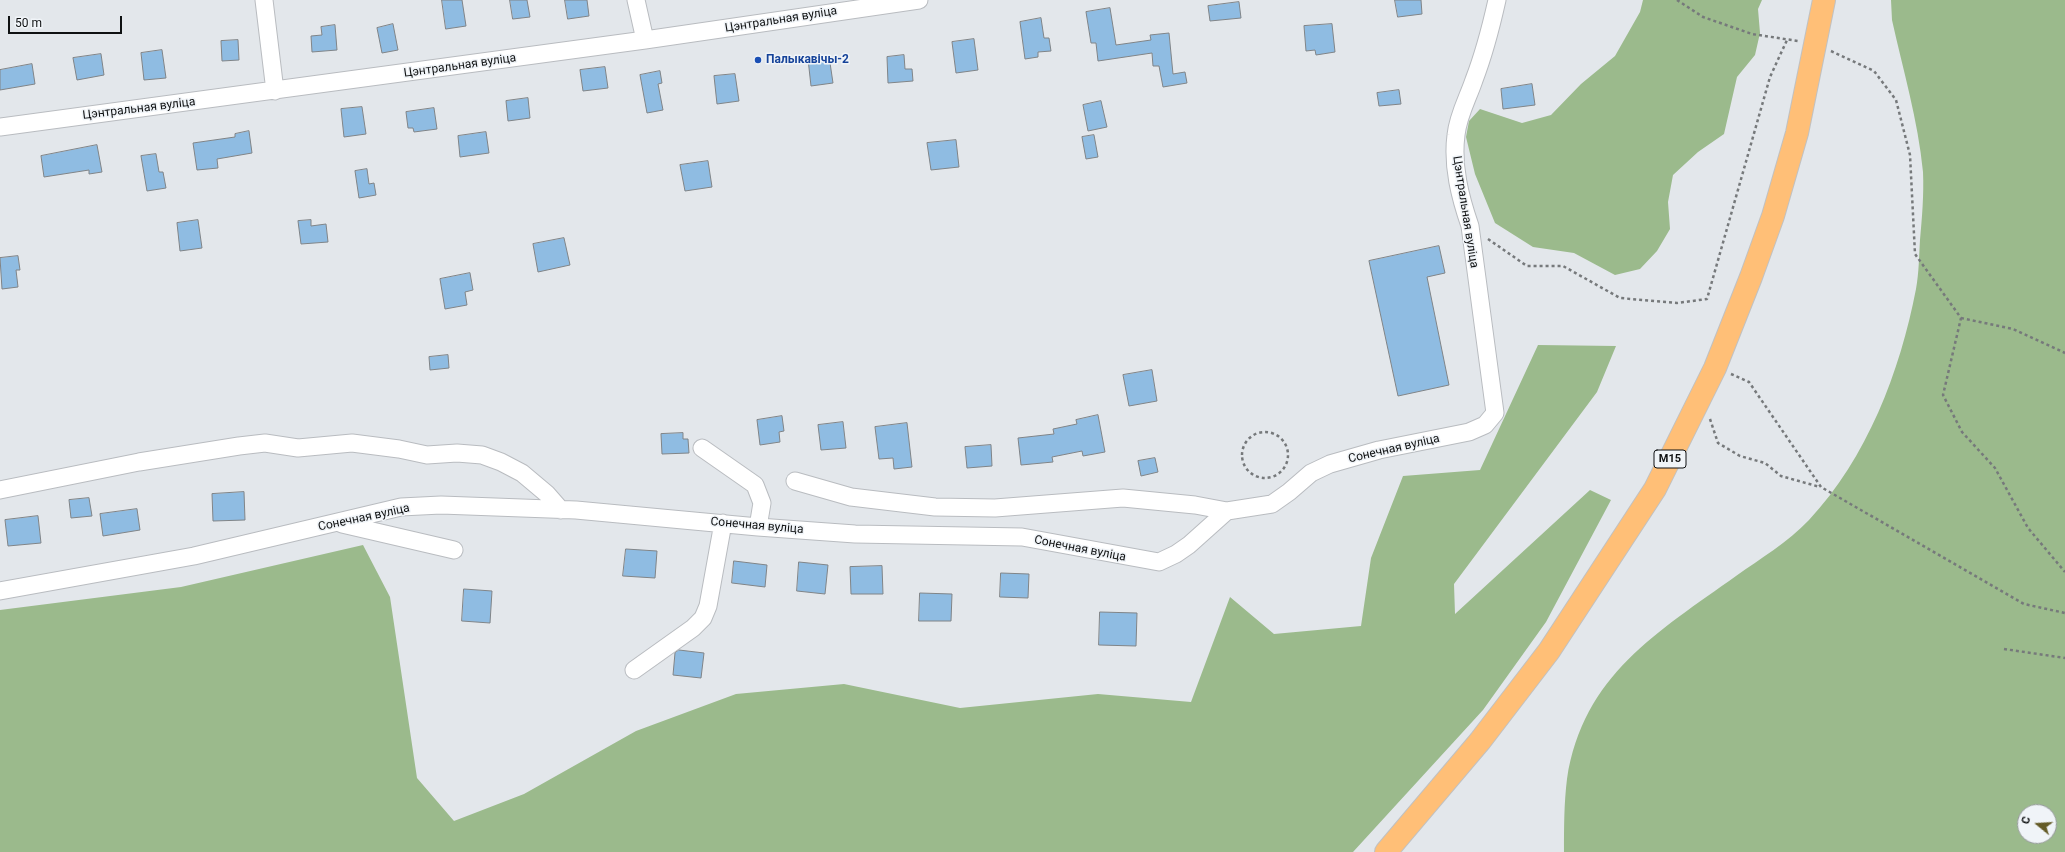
<!DOCTYPE html>
<meta charset="utf-8">
<style>
body{margin:0}
#map{position:relative;width:2065px;height:852px;overflow:hidden;background:#e3e7eb;font-family:Roboto,sans-serif}
canvas{display:block}
.north{position:absolute;left:2017px;top:804px;width:40px;height:40px;box-sizing:border-box;background:#f0f4f8;border:1px solid #96999c;border-radius:50%;rotate:288deg;font-size:11px;font-weight:700;line-height:16px;text-align:center;color:#0f1112}
.north::after{content:'';display:block;margin:auto;width:14px;height:18px;background:#645b27;clip-path:polygon(50% 0,100% 100%,50% 72%,0 100%)}
.scale{position:absolute;left:8px;top:16px;width:114px;height:18px;box-sizing:border-box;border:2px solid #0f1112;border-top:0;padding-left:5px;font-size:12px;line-height:14px;white-space:nowrap;color:#0f1112;-webkit-text-stroke:3px #f0f4f8;paint-order:stroke}
</style>
<div id="map">
<canvas width="2065" height="852"></canvas>
<div class="north">С</div>
<div class="scale">50 m</div>
</div>
<script>
const g = document.querySelector('canvas').getContext('2d');
g.lineJoin = 'round';
function fill(path, color) {
  g.fillStyle = color;
  g.fill(path, 'evenodd');
}
function stroke(path, color, width, dash) {
  g.strokeStyle = color;
  g.lineWidth = width;
  g.lineCap = dash ? 'butt' : 'round';
  g.setLineDash(dash || []);
  g.stroke(path);
}
function label(font, color, halo, rows, align = 'center') {
  g.font = font + ' Roboto,sans-serif';
  g.lineWidth = 3;
  g.setLineDash([]);
  g.textBaseline = 'middle';
  g.strokeStyle = halo;
  g.fillStyle = color;
  for (const [text, x, y, turn = 0] of rows) {
    g.save();
    g.translate(x, y);
    g.rotate((+turn || 0) * Math.PI / 180);
    g.textAlign = isNaN(turn) ? turn : align;
    if (halo) g.strokeText(text, 0, 0);
    g.fillText(text, 0, 0);
    g.restore();
  }
}
const forest = new Path2D(`
 M1643,0H1762L1758,9L1760,33L1755,55L1737,77L1724,134L1698,152L1673,175L1668,202L1670,229L1657,251L1640,269L1615,275L1574,253L1533,247L1495,223L1475,174L1466,137L1469,121L1480,109L1522,123L1551,115L1581,84L1615,56L1640,12Z
 M1891,0H2065V852H1564C1564,828 1564,803 1567,779C1583,675 1658,632 1736,576C1760,559 1788,542 1809,520C1867,458 1900,372 1916,289C1919,273 1919,256 1920,240C1922,218 1924,195 1923,172C1918,120 1903,70 1892,20ZM2025,812H2049V836H2025Z
 M1538,345L1616,346L1597,392L1454,584L1455,614L1590,490L1611,500L1546,622L1483,710L1353,852H0V610L181,587L363,545L390,597L417,778L454,821L524,794L636,731L736,694L844,684L960,708L1098,694L1191,702L1230,597L1274,634L1361,626L1371,558L1403,476L1480,470Z`);
const building = new Path2D(`
 M442,0H462L466,26L446,29Z
 M510,0H527L530,17L513,19Z
 M565,0H587L589,16L568,19Z
 M1395,0H1421L1422,14L1398,17Z
 M1239,2L1241,18L1210,21L1208,6Z
 M1110,8L1116,45L1151,40L1150,35L1169,33L1173,74L1185,72L1187,83L1163,87L1159,66H1153L1152,53L1098,61L1096,43H1091L1086,12Z
 M1041,18L1044,38H1049L1051,51L1038,52V57L1025,59L1020,22Z
 M393,24L398,50L382,53L377,28Z
 M1332,24L1335,52L1316,55L1315,50L1306,51L1304,26Z
 M335,25L337,50L312,52L311,36L322,35L321,27Z
 M974,39L978,70L956,73L952,42Z
 M238,40L239,60L222,61L221,41Z
 M162,50L166,78L144,80L141,53Z
 M101,54L104,75L77,80L73,58Z
 M904,55L905,69H912L913,81L888,83L887,57Z
 M829,56L833,83L811,86L808,59Z
 M32,64L35,84L0,90V70Z
 M605,67L608,88L583,91L580,70Z
 M660,71L662,83L658,84L663,110L647,113L640,75Z
 M735,74L739,101L717,104L714,76Z
 M1532,84L1535,105L1503,109L1501,89Z
 M1399,90L1401,104L1379,106L1377,93Z
 M528,98L530,118L508,121L506,101Z
 M1101,101L1107,127L1088,131L1083,105Z
 M362,107L366,134L344,137L341,109Z
 M434,108L437,129L414,132L413,128H408L406,112Z
 M249,131L252,153L217,159L218,168L197,170L193,143L235,137V134Z
 M486,132L489,153L460,157L458,136Z
 M1094,135L1098,157L1086,159L1082,137Z
 M956,140L959,167L931,170L927,143Z
 M97,145L102,172L89,174V170L44,177L41,156Z
 M156,154L159,172H163L166,188L147,191L141,156Z
 M708,161L712,187L685,191L680,165Z
 M367,169L369,184L374,183L376,195L359,198L355,171Z
 M198,220L202,248L180,251L177,223Z
 M311,220V226L326,224L328,242L301,244L298,221Z
 M564,238L570,265L538,272L533,244Z
 M1439,246L1445,273L1427,277L1449,385L1398,396L1369,261Z
 M18,256L20,270H16L18,287L2,289L0,258Z
 M470,273L473,290L465,292L467,305L445,309L440,279Z
 M448,355L449,368L430,370L429,357Z
 M1152,370L1157,401L1129,406L1123,375Z
 M1098,415L1105,452L1083,456L1082,451L1052,457L1053,462L1021,465L1018,438L1054,434L1053,429L1077,424L1076,420Z
 M782,416L784,431L779,432L780,442L760,445L757,420Z
 M843,422L846,448L821,450L818,425Z
 M907,423L912,467L894,469L893,458L879,459L875,427Z
 M683,433V439H688L689,453L662,454L661,434Z
 M991,445L992,466L967,468L965,447Z
 M1155,458L1158,472L1141,476L1138,461Z
 M244,492L245,520L213,521L212,494Z
 M89,498L92,516L71,518L69,500Z
 M137,509L140,530L103,536L100,514Z
 M38,516L41,543L8,546L5,520Z
 M626,549L657,551L655,578L623,576Z
 M734,561L767,565L765,587L732,583Z
 M799,562L828,565L825,594L797,591Z
 M882,566L883,594H851L850,567Z
 M1001,573L1029,574L1028,598L1000,597Z
 M464,589L492,591L490,623L462,621Z
 M920,593L952,594L951,621H919Z
 M1100,612L1137,613L1136,646L1099,645Z
 M679,650L704,653L701,678L673,675L675,653Z`);
const path = new Path2D(`
 M1677,0L1703,17L1752,34L1798,41
 M1831,51L1874,71L1896,100L1910,155L1915,254L1961,318L1943,395L1962,432L1995,468L2028,528L2065,572
 M1488,239L1527,266H1563L1620,298L1677,303L1707,299L1770,77L1787,40
 M1961,318L2013,329L2065,353
 M1731,374L1749,382L1821,487L2024,604L2065,613
 M1710,419L1718,443L1740,456L1765,463L1781,476L1820,487
 M1242 455a23 23 0 1 1 46 0a23 23 0 1 1-46 0Z
 M2004,649L2065,658`);
const minor = new Path2D(`
 M264,0L275,91
 M636,0L645,40
 M0,127L645,40L919,0
 M702,448L755,485L762,503L758,527
 M795,481L851,497L935,507L995,508L1123,498L1195,505L1227,511
 M0,490L139,462L239,446L265,443L298,448L352,443L399,449L427,455L457,453L482,455L501,462L522,473L547,494L561,510
 M342,524L454,550
 M0,591L194,556L401,507L441,505L576,510L758,527L855,534L1022,537L1159,562L1176,554L1189,545L1227,511L1272,504L1289,492L1311,473L1330,464L1379,450L1469,432L1485,425L1495,413L1470,226C1460,197 1452,166 1456,135C1458,115 1468,98 1474,80C1484,54 1491,27 1497,0
 M634,670L693,628L703,618L708,606L723,523`);
const highway = new Path2D(`
 M1386,852L1480,741L1549,651L1655,489L1715,368L1751,277L1773,216L1797,133L1824,0`);
const markers = [
 [758,60,4,"#1a4fb4"]
];
const shields = [
 [1670,459,32]
];
const shieldNames = [
 ["М15",1670,459]
];
const streetNames = [
 ["Цэнтральная вуліца",781,20,-9],
 ["Цэнтральная вуліца",460,66,-8],
 ["Цэнтральная вуліца",139,109,-7],
 ["Цэнтральная вуліца",1465,212,81],
 ["Сонечная вуліца",1394,449,-13],
 ["Сонечная вуліца",364,518,-12],
 ["Сонечная вуліца",757,526,5],
 ["Сонечная вуліца",1080,549,11]
];
const transitNames = [
 ["Палыкавічы-2",766,60]
];
fill(forest, '#9bba8c');
fill(building, '#8fbce2');
stroke(building, '#808487', 1);
stroke(minor, '#b9bcc0', 19);
stroke(highway, '#c1c1c1', 24);
stroke(path, '#76797b', 2.5, [3, 3]);
stroke(minor, '#fff', 17);
stroke(highway, '#ffbf77', 22);
for (const [x, y, r, color] of markers) {
  const dot = new Path2D();
  dot.arc(x, y, r, 0, 2 * Math.PI);
  g.fillStyle = color;
  g.fill(dot);
  stroke(dot, '#f0f4f8', 1.5);
}
for (const [x, y, w] of shields) {
  const box = new Path2D();
  box.roundRect(x - w / 2, y - 9, w, 18, 3);
  g.fillStyle = '#f0f4f8';
  g.fill(box);
  stroke(box, '#0f1112', 1);
}
label('bold 11px', '#0f1112', null, shieldNames);
label('12px', '#0f1112', '#f0f4f8', streetNames);
label('bold 12px', '#164399', '#f0f4f8', transitNames, 'left');
</script>
